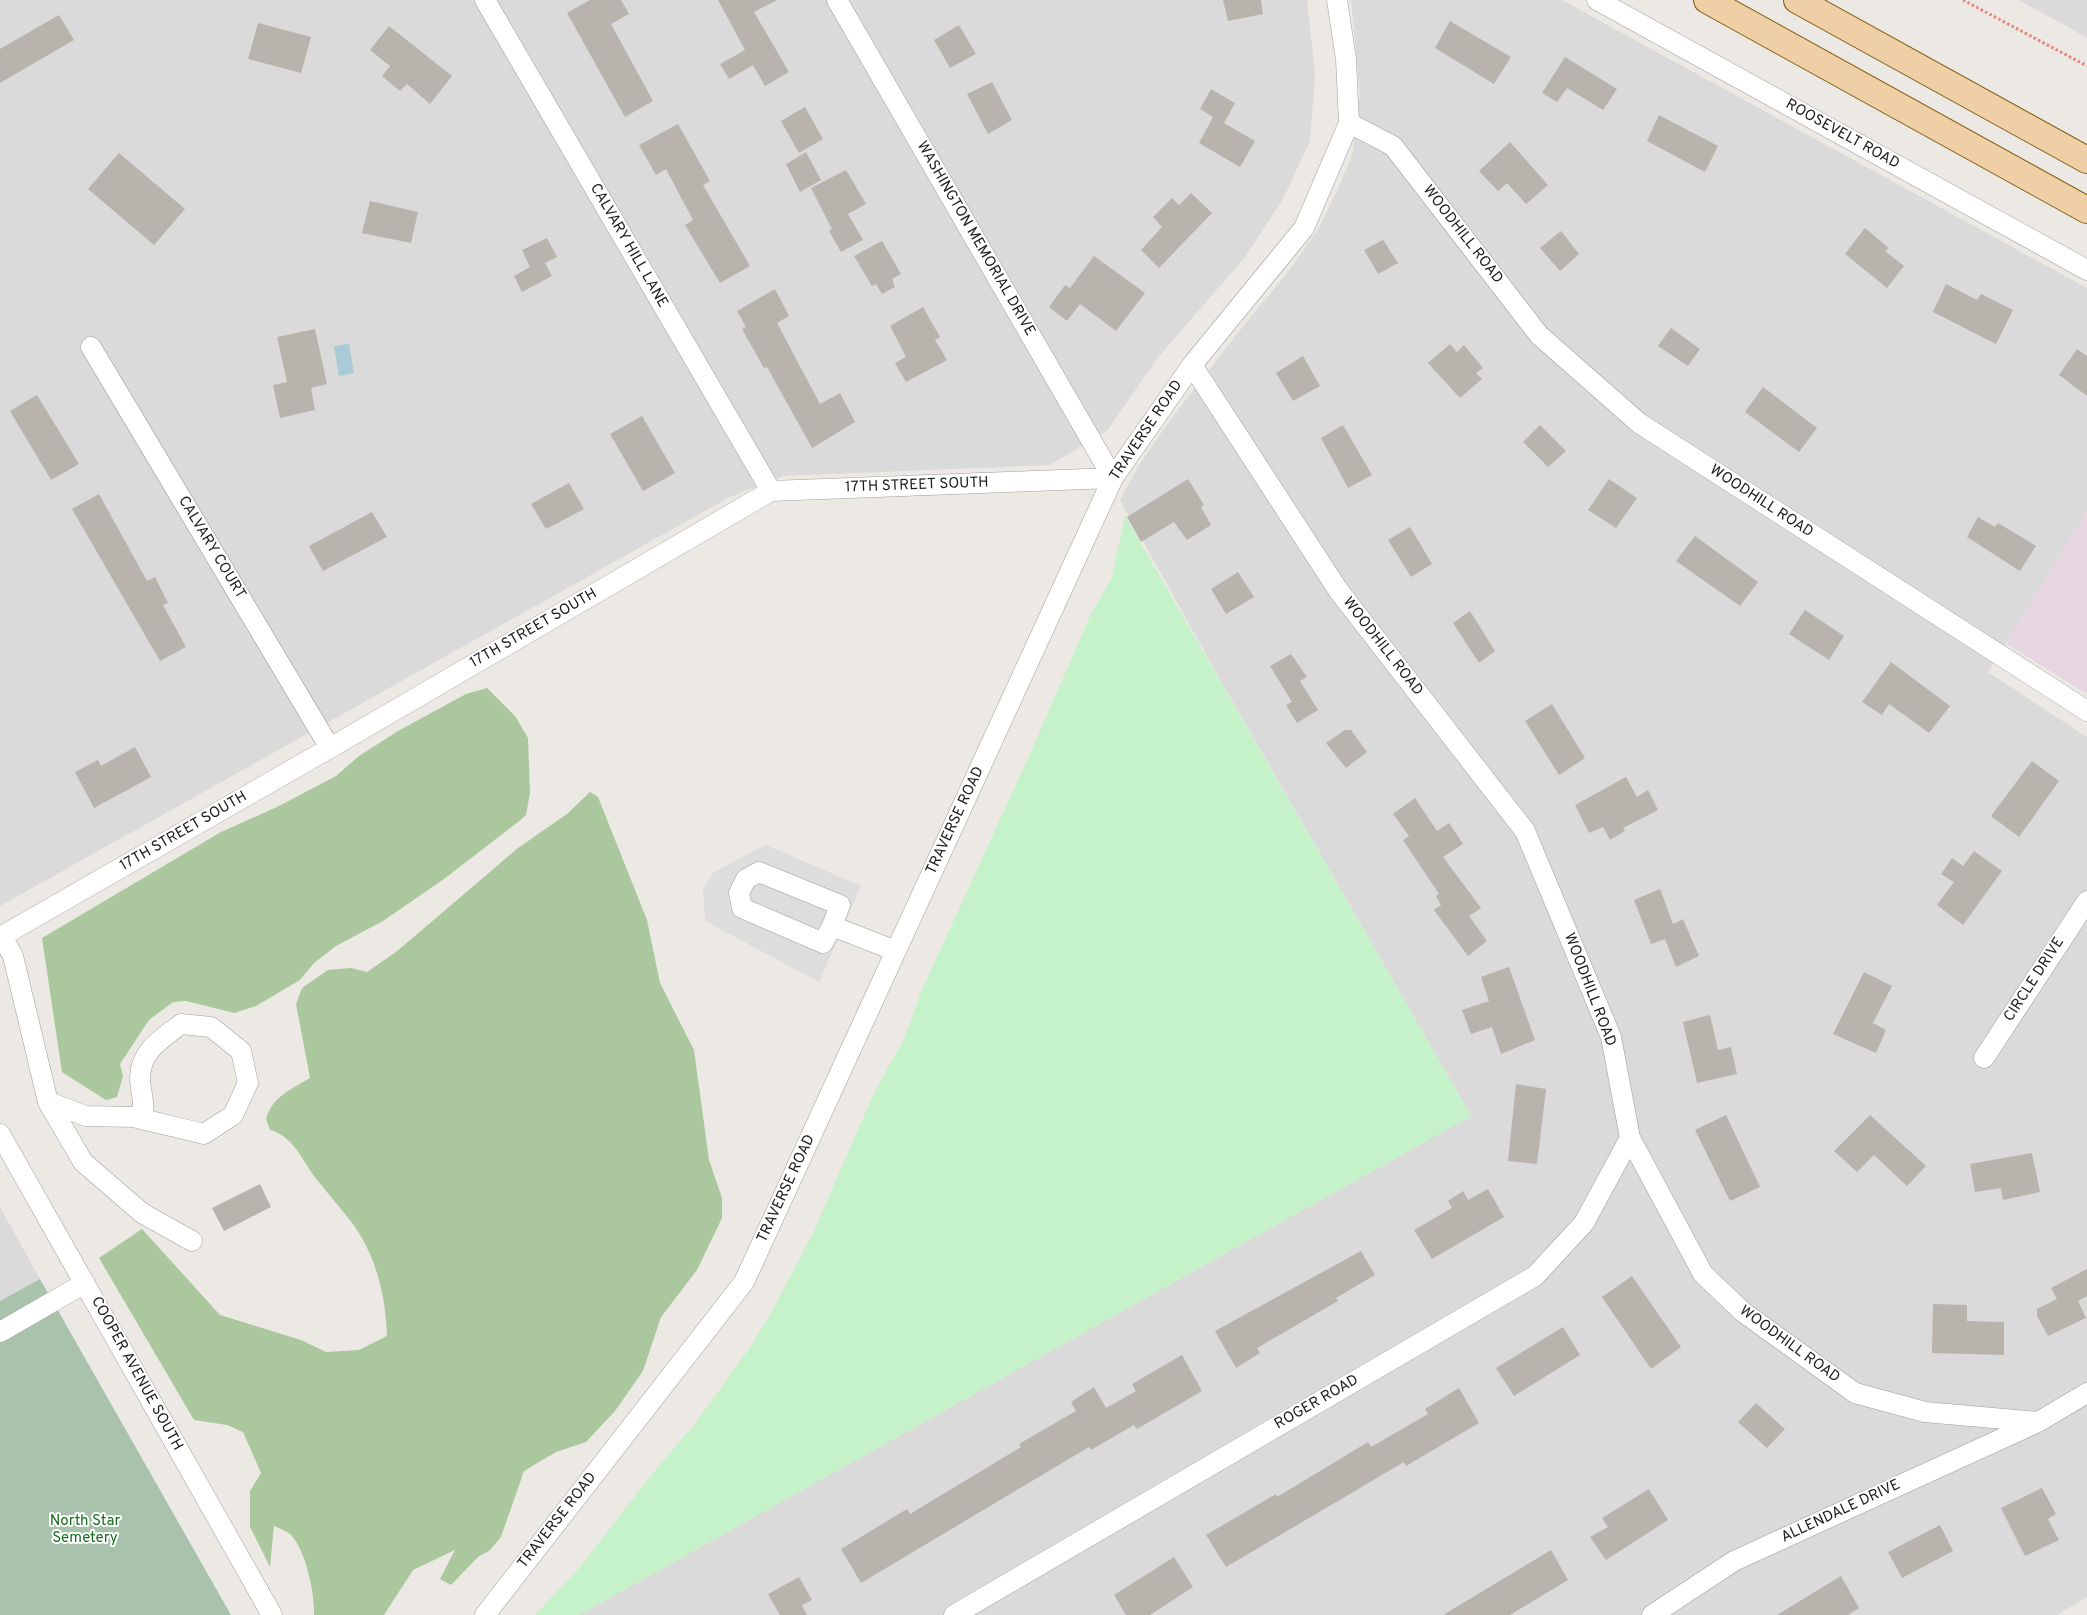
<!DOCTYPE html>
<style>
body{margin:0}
canvas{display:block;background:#ece9e4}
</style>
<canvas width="2087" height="1615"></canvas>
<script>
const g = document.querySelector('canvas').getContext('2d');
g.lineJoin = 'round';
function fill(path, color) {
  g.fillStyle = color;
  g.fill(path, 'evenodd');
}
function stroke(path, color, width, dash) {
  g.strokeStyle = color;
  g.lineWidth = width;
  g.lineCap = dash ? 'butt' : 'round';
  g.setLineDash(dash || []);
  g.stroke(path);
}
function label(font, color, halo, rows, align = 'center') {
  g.font = font + ' Overpass,sans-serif';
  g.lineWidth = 4;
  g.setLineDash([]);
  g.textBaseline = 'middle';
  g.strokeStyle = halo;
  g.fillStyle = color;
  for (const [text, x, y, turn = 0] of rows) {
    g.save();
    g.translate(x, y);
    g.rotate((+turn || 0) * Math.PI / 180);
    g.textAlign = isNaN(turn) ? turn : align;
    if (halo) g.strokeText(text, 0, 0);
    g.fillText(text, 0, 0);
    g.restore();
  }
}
const residential = new Path2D(`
 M0,0H1307L1315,74L1310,141L1283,199L1245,257L1156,360L1107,431L1050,465L783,476L730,497L0,906Z
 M1351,0H1562L2087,288V511L1988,672L2087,737V1597L2057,1615H579L1471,1116L1222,683L1120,500L1139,465L1171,419L1237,334L1287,273L1317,231L1336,193L1352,156L1360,95Z
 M2018,0H2087V38L2061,23Z
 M0,1207L40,1279L0,1301Z`);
const industrial = new Path2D(`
 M2087,511V694L2005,643Z`);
const forest = new Path2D(`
 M487,688L515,716L528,738L530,793L526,815L518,822L444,879L383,921L336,946L314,963L300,980L256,1006L234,1013L186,1001L173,1002L149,1020L120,1064L123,1076L117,1097L106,1100L62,1072L42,938L221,832L277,807L336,776L359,756L398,731L466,694Z
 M590,792L598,797L647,920L660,983L694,1050L709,1160L722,1198V1218L697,1270L661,1317L643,1371L615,1411L586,1442L556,1452L524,1471L501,1537L490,1550L478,1557L451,1585L440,1579L455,1550L413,1570L384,1615H314C315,1594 306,1551 291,1535C287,1531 279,1528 274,1526L270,1567L250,1527V1491L261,1473L243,1432L227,1425L194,1420L99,1258L142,1229L220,1315L301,1340L326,1352L359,1350L387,1336C386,1298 377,1259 355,1227C342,1209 327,1193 314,1176C301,1158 293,1136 270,1130L266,1119C273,1096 290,1090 310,1078L296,1004L302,988L328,970L351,968L367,972L396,952L518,848L567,814Z`);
const cemetery = new Path2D(`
 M40,1279L231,1615H0V1301Z`);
const park = new Path2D(`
 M1125,516L1471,1116L579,1615H535L580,1567L656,1469L694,1425L748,1350L770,1315L814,1231L875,1091L904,1039L921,992L1029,756L1090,616L1112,577Z`);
const parking = new Path2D(`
 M766,845L861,886L819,982L705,921L703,888L714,872Z`);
const water = new Path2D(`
 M349,344L354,373L339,376L334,346Z`);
const building = new Path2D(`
 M590,0H621L629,14L611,24L653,101L625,117L567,13Z
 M718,0H777L754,12L789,72L765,86L753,65L729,79L720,64L745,50Z
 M1223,0H1261L1263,14L1228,21Z
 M59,15L74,40L0,83V49Z
 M1450,21L1511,57L1494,84L1435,48Z
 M258,23L311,37L301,73L248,59Z
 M959,25L976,54L950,68L934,40Z
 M389,26L452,76L430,104L407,84L400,91L382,76L390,66L370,50Z
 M1565,57L1617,89L1603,110L1567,88L1557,102L1542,93Z
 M992,82L1012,120L988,134L967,94Z
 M1211,89L1235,103L1224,123L1255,141L1240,167L1199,143L1213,117L1200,109Z
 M805,107L823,139L799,153L781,121Z
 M1659,115L1718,146L1705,172L1647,141Z
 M678,124L710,181L703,185L750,266L720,283L685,225L693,220L666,169L656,175L639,145Z
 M1510,142L1548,185L1526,204L1507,183L1498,191L1479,171Z
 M806,152L821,180L800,192L786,164Z
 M119,153L185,209L154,245L88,189Z
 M846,170L866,204L848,214L863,240L841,252L829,231L832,229L811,188Z
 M1191,193L1212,213L1159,268L1141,250L1162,227L1153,217L1172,198L1179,205Z
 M370,201L418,212L411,243L362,233Z
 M1865,228L1889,248L1885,251L1904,266L1887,288L1845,254Z
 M1561,231L1579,254L1560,271L1540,248Z
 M547,238L557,257L545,263L552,276L522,292L514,276L530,267L522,250Z
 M1383,240L1398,263L1378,274L1364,250Z
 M882,241L901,274L892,279L895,287L882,294L876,284L872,286L854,256Z
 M1094,256L1145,293L1116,331L1080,304L1067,321L1049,307L1065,285L1070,288Z
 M1946,284L1977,300L1981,294L2013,310L1996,344L1933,312Z
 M775,289L789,316L777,323L820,404L840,393L855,422L812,448L767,367L764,368L742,329L746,327L737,311Z
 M923,307L940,337L935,340L947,360L906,382L895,363L906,357L890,326Z
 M1671,328L1700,349L1688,366L1658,346Z
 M315,329L327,384L311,388L315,410L280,418L273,385L287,382L277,337Z
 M1450,344L1457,352L1464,345L1483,368L1476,373L1482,379L1460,398L1428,363Z
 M2077,349L2087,356V396L2059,375Z
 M1303,356L1320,386L1293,401L1276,373Z
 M1763,387L1817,428L1799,452L1745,412Z
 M37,395L79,464L51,480L10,411Z
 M642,416L675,473L643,491L610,434Z
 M1343,425L1372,475L1348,488L1321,438Z
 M1540,425L1566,451L1548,467L1523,442Z
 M1188,479L1204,505L1201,507L1211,525L1187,540L1174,522L1141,542L1127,517Z
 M1609,479L1637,498L1616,528L1588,510Z
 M569,483L584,509L546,529L531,504Z
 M99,494L147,581L155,577L168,603L163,605L186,647L160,661L72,509Z
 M372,512L387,537L323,571L309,546Z
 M1978,517L1995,527L1998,523L2036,546L2020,571L1967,537Z
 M1410,527L1432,564L1411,577L1388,540Z
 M1695,536L1758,582L1740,606L1676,561Z
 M1238,572L1254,597L1226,614L1211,589Z
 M1805,610L1844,636L1829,660L1789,634Z
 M1470,611L1495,651L1479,663L1453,623Z
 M1291,654L1307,677L1300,681L1318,710L1297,723L1286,705L1292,702L1270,666Z
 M1891,662L1950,706L1929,733L1889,704L1882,715L1862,702Z
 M1552,704L1585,758L1559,775L1525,721Z
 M1345,730H1351L1367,752L1346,768L1326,743Z
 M135,747L151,777L94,808L75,772L98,760L101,766Z
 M2032,761L2059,781L2019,837L1991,816Z
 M1626,777L1637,797L1648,790L1658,810L1623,828L1625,831L1610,840L1603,827L1589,833L1575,805Z
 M1415,798L1437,831L1449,823L1463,844L1443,857L1481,908L1469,916L1487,941L1468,956L1434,910L1441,905L1436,896L1439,894L1403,840L1409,836L1393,814Z
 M1974,851L2002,871L1963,925L1937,905L1954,882L1941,874L1952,858L1963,866Z
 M1660,889L1673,924L1683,919L1699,956L1676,967L1665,939L1651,944L1634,900Z
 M1509,967L1535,1040L1501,1054L1492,1027L1471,1034L1462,1010L1489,1001L1481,977Z
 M1864,972L1892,986L1873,1023L1886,1030L1876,1053L1833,1034Z
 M1710,1015L1718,1050L1731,1047L1737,1074L1697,1083L1683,1022Z
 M1516,1084L1546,1089L1537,1164L1508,1161Z
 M1726,1115L1760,1187L1730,1201L1695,1130Z
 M1870,1115L1926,1166L1907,1186L1874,1155L1857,1172L1834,1151Z
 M2032,1153L2040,1192L2003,1200L2001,1188L1975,1192L1970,1164Z
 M260,1184L271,1207L224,1231L212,1208Z
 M1488,1189L1504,1217L1432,1259L1414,1230L1452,1208L1448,1201L1463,1191L1468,1200Z
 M1361,1251L1375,1275L1336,1298L1338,1301L1257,1348L1260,1353L1236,1368L1215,1331Z
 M2087,1269V1296L2078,1301L2086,1318L2048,1336L2037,1316V1309L2057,1299L2051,1288Z
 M1632,1276L1681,1347L1651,1369L1602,1297Z
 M1933,1304L1967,1305V1321L2004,1322V1355L1932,1353Z
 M1563,1327L1580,1355L1514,1396L1496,1368Z
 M1182,1355L1202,1391L1137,1429L1134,1425L1091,1450L1089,1447L861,1583L841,1549L907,1509L910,1514L1021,1447L1019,1444L1076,1411L1071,1402L1094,1387L1106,1408L1136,1391L1132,1384Z
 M1459,1388L1479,1423L1406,1466L1404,1462L1226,1567L1206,1535L1276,1494L1277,1497L1368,1442L1371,1447L1428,1414L1425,1409Z
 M1756,1403L1785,1429L1767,1448L1738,1422Z
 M2042,1488L2056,1514L2048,1519L2059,1540L2025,1556L2001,1508Z
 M1649,1489L1668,1520L1606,1560L1590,1537L1608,1527L1602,1518Z
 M1940,1525L1953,1551L1902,1578L1888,1552Z
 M1551,1550L1568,1580L1510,1615H1443Z
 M1174,1557L1193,1587L1150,1615H1126L1114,1595Z
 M1841,1576L1859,1608L1848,1615H1777Z
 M799,1577L812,1600L802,1605L807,1615H780L768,1594Z`);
const path = new Path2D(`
 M1963,0L2087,66`);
const minor = new Path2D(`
 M485,0L771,491
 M1597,0L2087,270
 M1349,123L1393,146L1539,335L1639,423L2087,711
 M91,347L330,748
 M1192,365L1338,590L1525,831L1611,1037L1630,1138L1703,1274L1743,1312L1855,1393L1925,1412L2038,1422L2087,1393
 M832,926L840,905L759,872L746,879L739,893L742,908L823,943L832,926L896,951
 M2,936L13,956L48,1102L83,1162L142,1213L192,1241
 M0,937L330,748L771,491L1113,478L837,0
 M1984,1058L2087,901
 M48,1102L86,1116L134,1117C157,1123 180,1128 204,1134L233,1115L248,1083L241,1051L211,1027L181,1024C162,1039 141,1050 140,1077C140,1092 146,1103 142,1119
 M0,1134L272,1615
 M0,1332L85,1283
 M485,1615L744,1282L1113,478L1192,365L1304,228L1349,123L1346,59L1337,0
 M954,1615L1535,1276L1584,1223L1630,1138
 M1652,1615L1734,1561L2036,1423`);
const major = new Path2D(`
 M1707,0L2087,210
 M1797,0L2087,160`);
const streetNames = [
 ["ROOSEVELT ROAD",1842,135,29],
 ["WOODHILL ROAD",1462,235,52],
 ["WASHINGTON MEMORIAL DRIVE",975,239,60],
 ["CALVARY HILL LANE",628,246,60],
 ["TRAVERSE ROAD",1147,431,-56],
 ["17TH STREET SOUTH",917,486,-2],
 ["WOODHILL ROAD",1761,502,33],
 ["CALVARY COURT",211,548,59],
 ["17TH STREET SOUTH",534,629,-30],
 ["WOODHILL ROAD",1382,647,52],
 ["TRAVERSE ROAD",956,821,-65],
 ["17TH STREET SOUTH",184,832,-30],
 ["CIRCLE DRIVE",2035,980,-57],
 ["WOODHILL ROAD",1589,990,69],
 ["TRAVERSE ROAD",787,1189,-65],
 ["WOODHILL ROAD",1789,1345,36],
 ["COOPER AVENUE SOUTH",136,1374,61],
 ["ROGER ROAD",1317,1403,-30],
 ["ALLENDALE DRIVE",1841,1512,-25],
 ["TRAVERSE ROAD",558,1521,-52]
];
const parkNames = [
 ["North Star",85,1522],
 ["Semetery",85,1539]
];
fill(residential, '#dadada');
fill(industrial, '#e5d6e2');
fill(forest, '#aac79d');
fill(cemetery, '#a8c2ac');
fill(park, '#c5f2c9');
fill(parking, '#ddd');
fill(water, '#a9cbd5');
fill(building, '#b9b3ad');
stroke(minor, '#9e9e9e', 21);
stroke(major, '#825d13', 28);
stroke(path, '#e7857a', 3, [2.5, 2.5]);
stroke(minor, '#fff', 20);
stroke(major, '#efcfa6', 26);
label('15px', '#1d1d1d', '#fff', streetNames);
label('15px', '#196c20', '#fff', parkNames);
</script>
